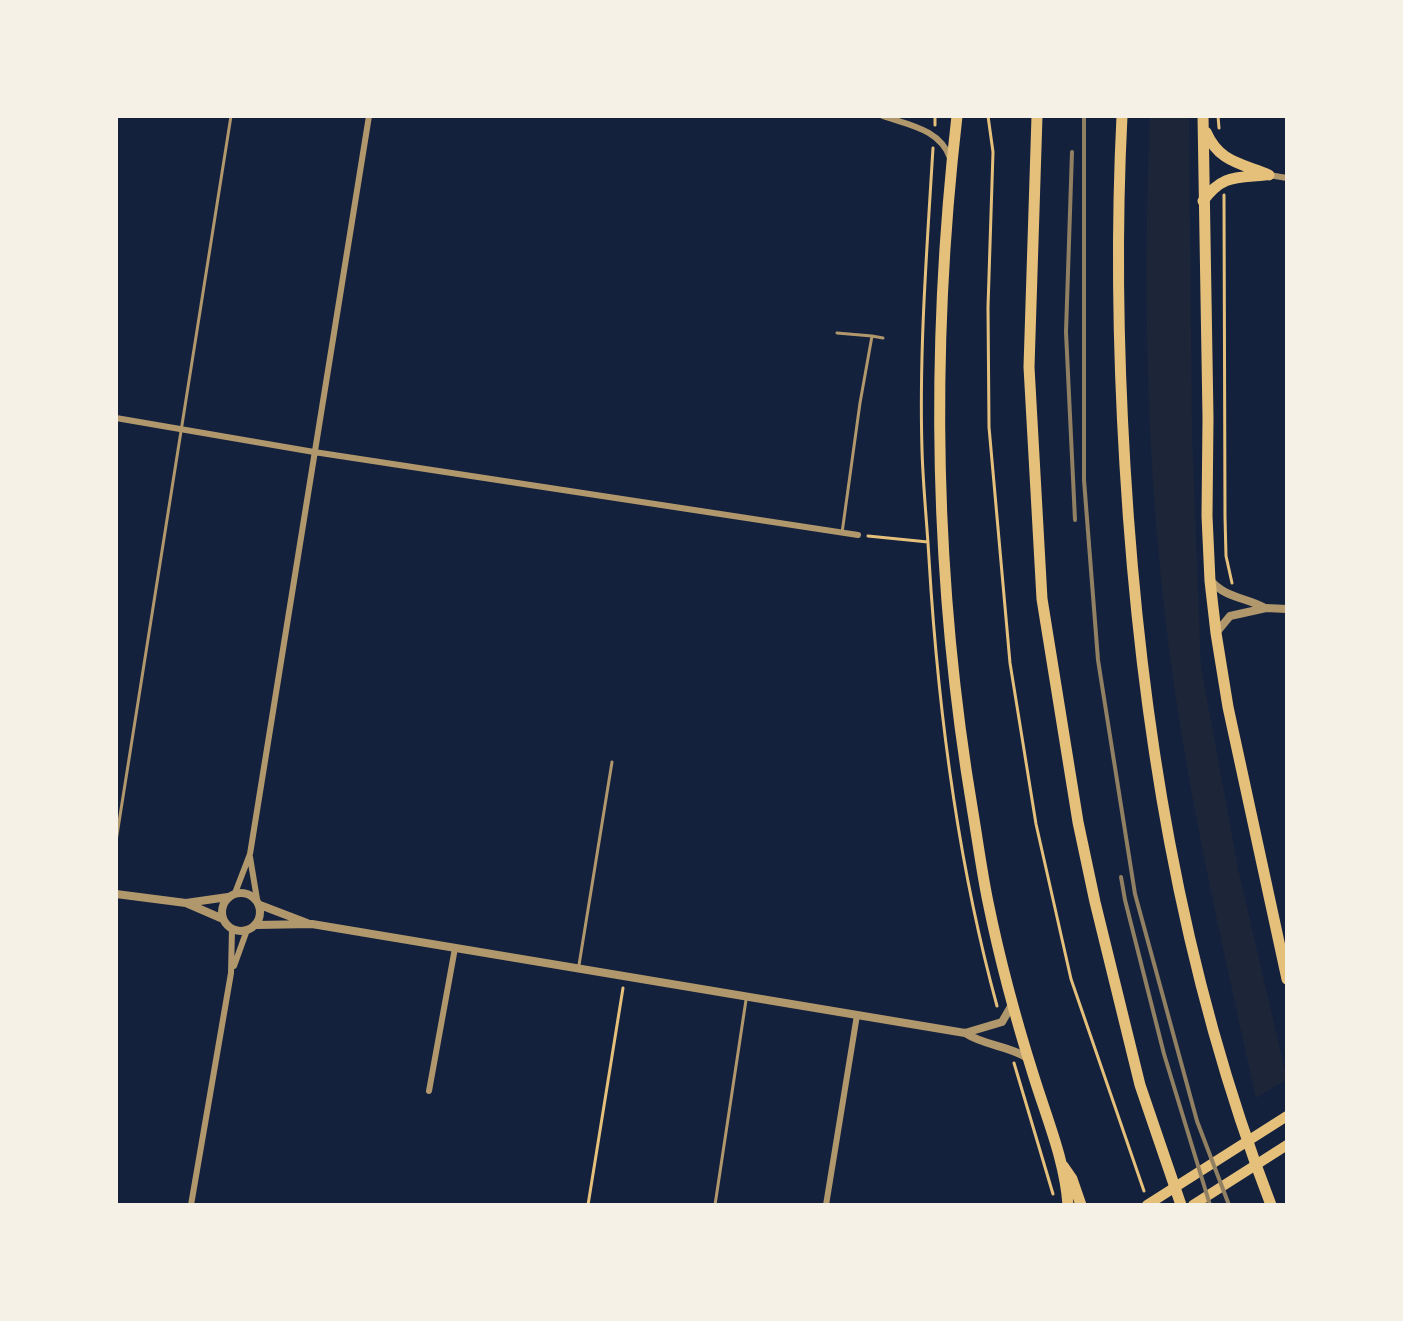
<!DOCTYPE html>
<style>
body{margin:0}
#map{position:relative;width:1403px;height:1321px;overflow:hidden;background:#14213d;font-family:"Libre Baskerville",serif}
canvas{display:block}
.frame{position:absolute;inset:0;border:118px solid #f6f1e7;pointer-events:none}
</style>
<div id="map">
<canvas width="1403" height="1321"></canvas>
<div class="frame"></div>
</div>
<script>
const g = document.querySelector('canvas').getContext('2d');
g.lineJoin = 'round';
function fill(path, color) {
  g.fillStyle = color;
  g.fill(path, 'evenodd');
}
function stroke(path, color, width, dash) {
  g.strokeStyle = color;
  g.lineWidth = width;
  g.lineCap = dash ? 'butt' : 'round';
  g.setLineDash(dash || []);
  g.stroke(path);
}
const green = new Path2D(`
 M1150,116H1189L1192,433L1201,667L1239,873L1287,1079L1256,1098C1225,957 1192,815 1172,671C1147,487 1142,301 1150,116Z`);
const path = new Path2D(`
 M988,116L993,152L988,307L989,427L1010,663L1036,824L1071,979L1144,1191
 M1218,116L1219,128
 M935,125V116
 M933,148C927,248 919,350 922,450C923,486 927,523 929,559C938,710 957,860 997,1006
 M1224,195L1225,517L1226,556L1232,583
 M868,536L928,542
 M1014,1063L1053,1194
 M588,1205L623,988`);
const service = new Path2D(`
 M837,333L872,336
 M842,533L860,403L872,336L883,338
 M116,841L231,116
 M579,965L612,762
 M715,1205L746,1000`);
const minor = new Path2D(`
 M883,116C908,125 940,129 950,158
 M1269,175L1287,178
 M116,418L314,452L858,535
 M250,857L257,899
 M235,893L250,854L369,116
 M234,966L247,930
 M429,1091L455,948
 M191,1205L231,973L232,929
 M826,1205L857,1015`);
const tertiary = new Path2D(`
 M1211,581C1227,599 1246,597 1265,608
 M1216,633L1230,616L1266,608L1287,609
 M222 912a19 19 0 1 1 38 0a19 19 0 1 1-38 0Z
 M116,894L186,903L223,919
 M186,903L228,897
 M260,905L307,923
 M256,925L312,924L965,1033L1002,1022L1013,1003
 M965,1033C985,1046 1007,1045 1028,1058`);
const primary = new Path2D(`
 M1147,1205L1287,1116
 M1193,1205L1287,1145`);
const motorway = new Path2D(`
 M957,116C930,349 934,582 973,813C978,843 982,873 988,902C1000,961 1016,1020 1034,1077C1047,1119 1065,1161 1068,1205
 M1037,116L1029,367L1042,599L1078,822L1095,902L1140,1085L1181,1205
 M1122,116C1116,233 1118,350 1125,466C1140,717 1180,970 1271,1205
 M1203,116L1208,418L1207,516L1210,581L1216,633L1228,707L1287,979
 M1206,132C1219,162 1240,163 1269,175
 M1203,201C1222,175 1235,178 1265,175
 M1063,1166L1072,1179L1081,1205`);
const rail = new Path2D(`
 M1084,116V480L1098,660L1135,894L1197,1121L1229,1205
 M1072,152L1066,332L1075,520
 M1121,877L1125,900L1164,1054L1210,1205`);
fill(green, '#1d2539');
stroke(path, '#e5c07b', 3);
stroke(service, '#b1986c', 3);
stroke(minor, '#b1986c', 6);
stroke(tertiary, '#b1986c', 8);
stroke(primary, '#e5c07b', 10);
stroke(motorway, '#e5c07b', 11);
stroke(rail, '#918062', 4);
</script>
